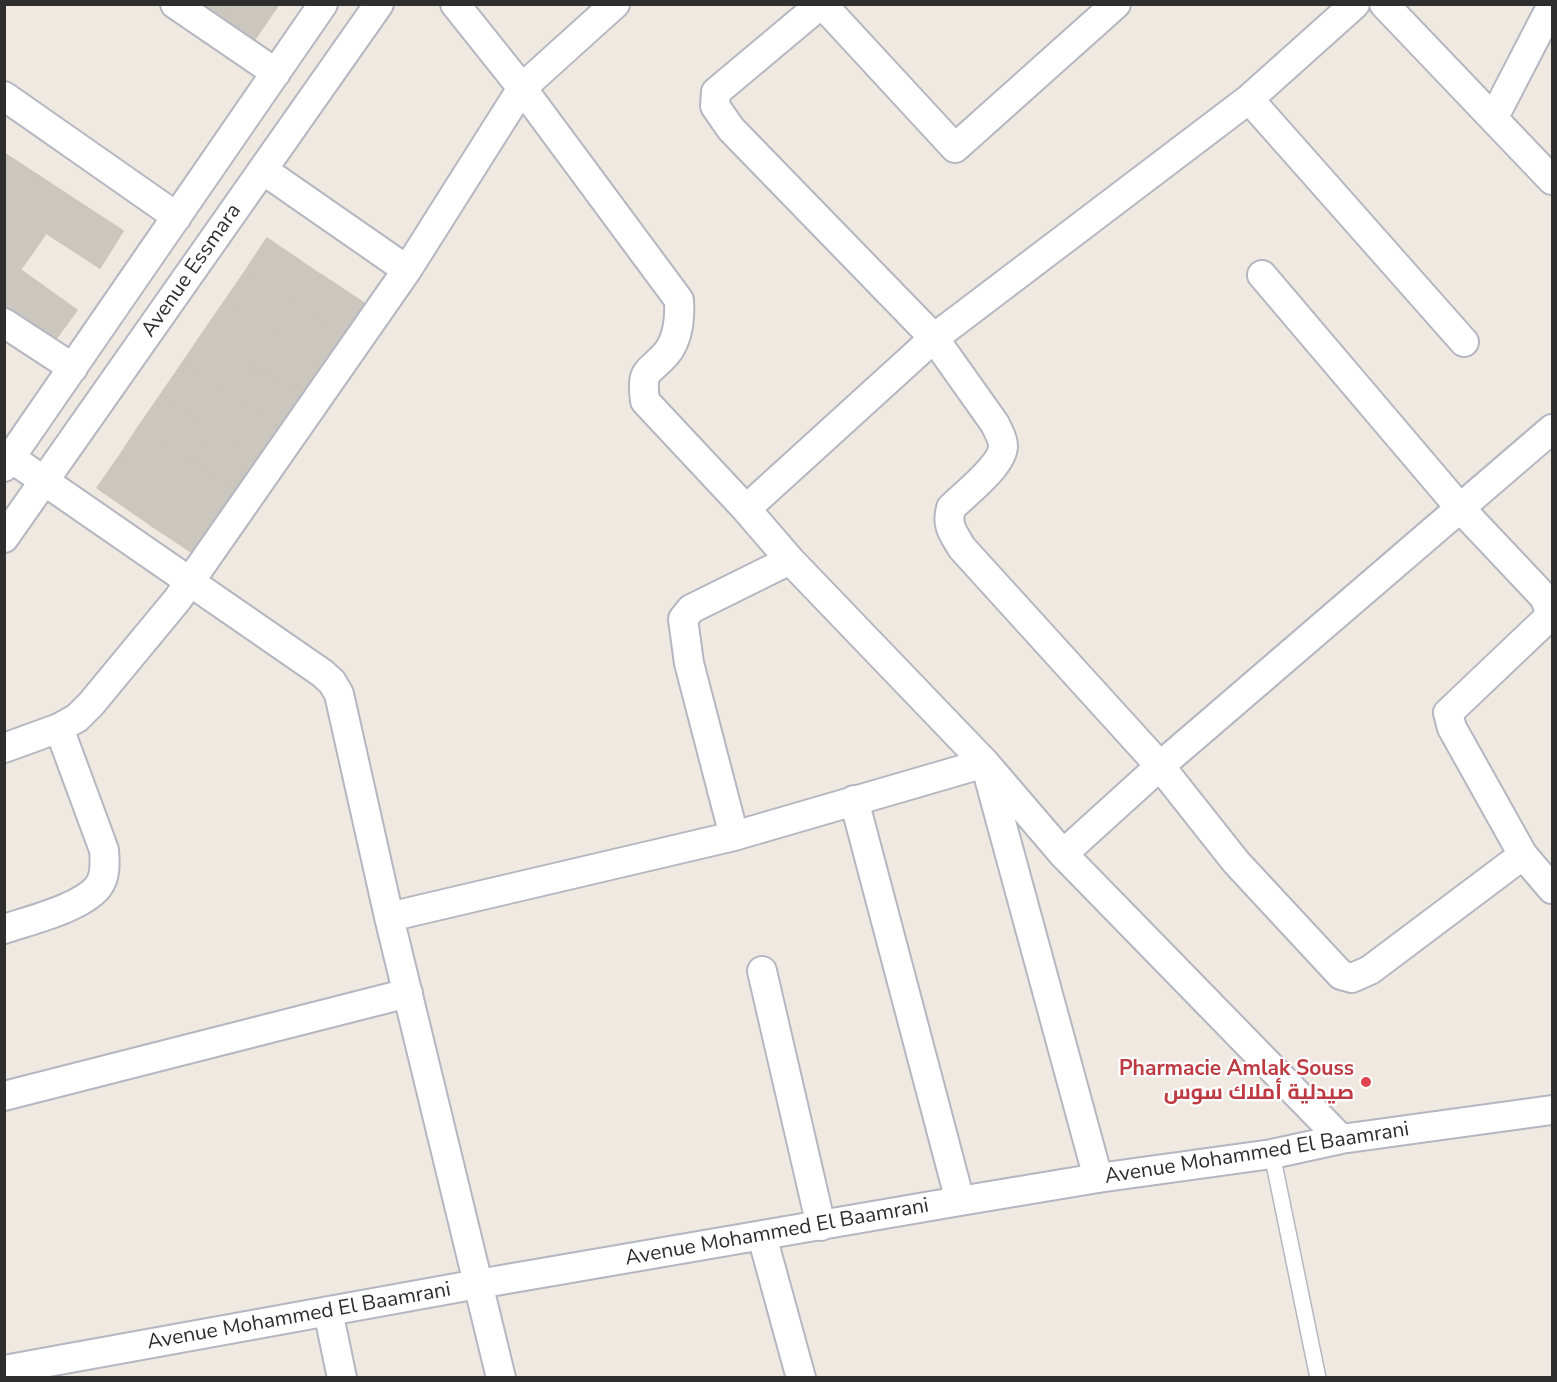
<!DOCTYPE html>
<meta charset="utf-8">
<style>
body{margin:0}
#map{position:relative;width:1557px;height:1382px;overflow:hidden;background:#efe9e1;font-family:"Nunito Sans",sans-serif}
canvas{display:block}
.frame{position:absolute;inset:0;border:6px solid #2e2e2e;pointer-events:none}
</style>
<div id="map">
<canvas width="1557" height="1382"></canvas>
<div class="frame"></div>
</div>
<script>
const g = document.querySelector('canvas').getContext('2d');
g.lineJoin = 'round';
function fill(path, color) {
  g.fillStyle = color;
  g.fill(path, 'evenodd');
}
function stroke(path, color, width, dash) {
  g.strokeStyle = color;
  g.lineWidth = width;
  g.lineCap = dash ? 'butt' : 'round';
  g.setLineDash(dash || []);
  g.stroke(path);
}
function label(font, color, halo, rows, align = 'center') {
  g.font = font + ' "Nunito Sans",Cairo,sans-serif';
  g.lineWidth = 4.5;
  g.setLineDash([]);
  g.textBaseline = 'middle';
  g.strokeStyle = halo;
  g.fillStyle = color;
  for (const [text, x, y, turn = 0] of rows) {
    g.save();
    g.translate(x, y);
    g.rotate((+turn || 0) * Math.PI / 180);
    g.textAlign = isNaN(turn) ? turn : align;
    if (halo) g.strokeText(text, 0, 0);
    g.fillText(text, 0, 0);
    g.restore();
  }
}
const building = new Path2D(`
 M200,4H233L223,20Z
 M233,4H279L253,42L223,20Z
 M4,153L39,176L4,227Z
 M39,176L71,197L33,252L4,233V227Z
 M71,197L123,231L100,268L46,233Z
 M4,233L33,252L4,293Z
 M267,238L320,274L298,306L246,270Z
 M21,270L77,310L50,347L4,315V293Z
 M246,270L298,306L276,337L224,302Z
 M320,274L370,307L348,339L298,306Z
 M224,302L276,337L257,367L204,331Z
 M298,306L348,339L327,371L276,337Z
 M204,331L257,367L236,397L183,362Z
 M276,337L327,371L307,400L257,367Z
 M183,362L236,397L214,429L161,394Z
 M257,367L307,400L285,431L236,397Z
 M161,394L214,429L192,462L139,426Z
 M236,397L285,431L264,463L214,429Z
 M139,426L192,462L170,493L118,458Z
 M214,429L264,463L242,495L192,462Z
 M118,458L170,493L149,524L97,488Z
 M192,462L242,495L220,527L170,493Z
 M170,493L220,527L199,557L149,524Z`);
const service = new Path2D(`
 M1272,1154L1318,1378`);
const minor = new Path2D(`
 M175,4L276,73
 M455,4L522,88L679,300C680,317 678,340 666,354C647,375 641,369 645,401L746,509L790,560L985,763L1063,854L1341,1139
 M821,4L716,92L715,106L731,129L934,338L995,424C998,431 1003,438 1003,446C1003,465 965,494 951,508C946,525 953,533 962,548L1160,766L1236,862L1341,975L1352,978L1370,970L1523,855
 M822,4L955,148L1116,4
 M1384,4L1552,180
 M4,96L177,217
 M1249,99L1464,342
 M1494,117L1552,5
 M263,170L407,270
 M1262,275L1460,508L1544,597L1548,606L1549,617L1448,713L1452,728L1523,855L1552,889
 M4,323L73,368
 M11,458L322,673L332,682L339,694L389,917L501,1378
 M4,467L323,4
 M746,509L934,338L1249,99L1355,4
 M4,538L379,4
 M4,748L59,728L77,718L91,704L177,600L407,270L522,88L615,4
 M854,800L960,1201
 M734,836L689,663L683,619L691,609L790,560
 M1063,854L1160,766L1552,429
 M389,917L734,836L985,763L1098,1178
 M4,929C31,920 81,908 98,887C106,877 105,862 104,850L59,728
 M762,971L821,1226
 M4,1096L408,993
 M762,1236L801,1378
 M328,1311L342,1378
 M4,1370L478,1284L960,1201L1098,1178L1272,1154L1341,1139L1552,1110`);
const markers = [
 [1366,1082,6,"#e0444e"]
];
const streetNames = [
 ["Avenue Essmara",192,271,-55],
 ["Avenue Mohammed El Baamrani",1257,1154,-9],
 ["Avenue Mohammed El Baamrani",777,1233,-10],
 ["Avenue Mohammed El Baamrani",299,1317,-10]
];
const healthNames = [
 ["Pharmacie Amlak Souss",1354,1070],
 ["صيدلية أملاك سوس",1354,1094]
];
fill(building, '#cbc7bf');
stroke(building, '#cbc5ba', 1.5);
stroke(service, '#b4b7c1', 18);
stroke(minor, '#b4b7c1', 32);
stroke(service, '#fff', 15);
stroke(minor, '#fff', 28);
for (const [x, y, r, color] of markers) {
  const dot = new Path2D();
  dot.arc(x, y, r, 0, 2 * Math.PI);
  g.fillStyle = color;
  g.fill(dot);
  stroke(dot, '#fff', 2);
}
label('21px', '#2e2e2e', '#fff', streetNames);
label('bold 21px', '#be3a42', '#fff', healthNames, 'right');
</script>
